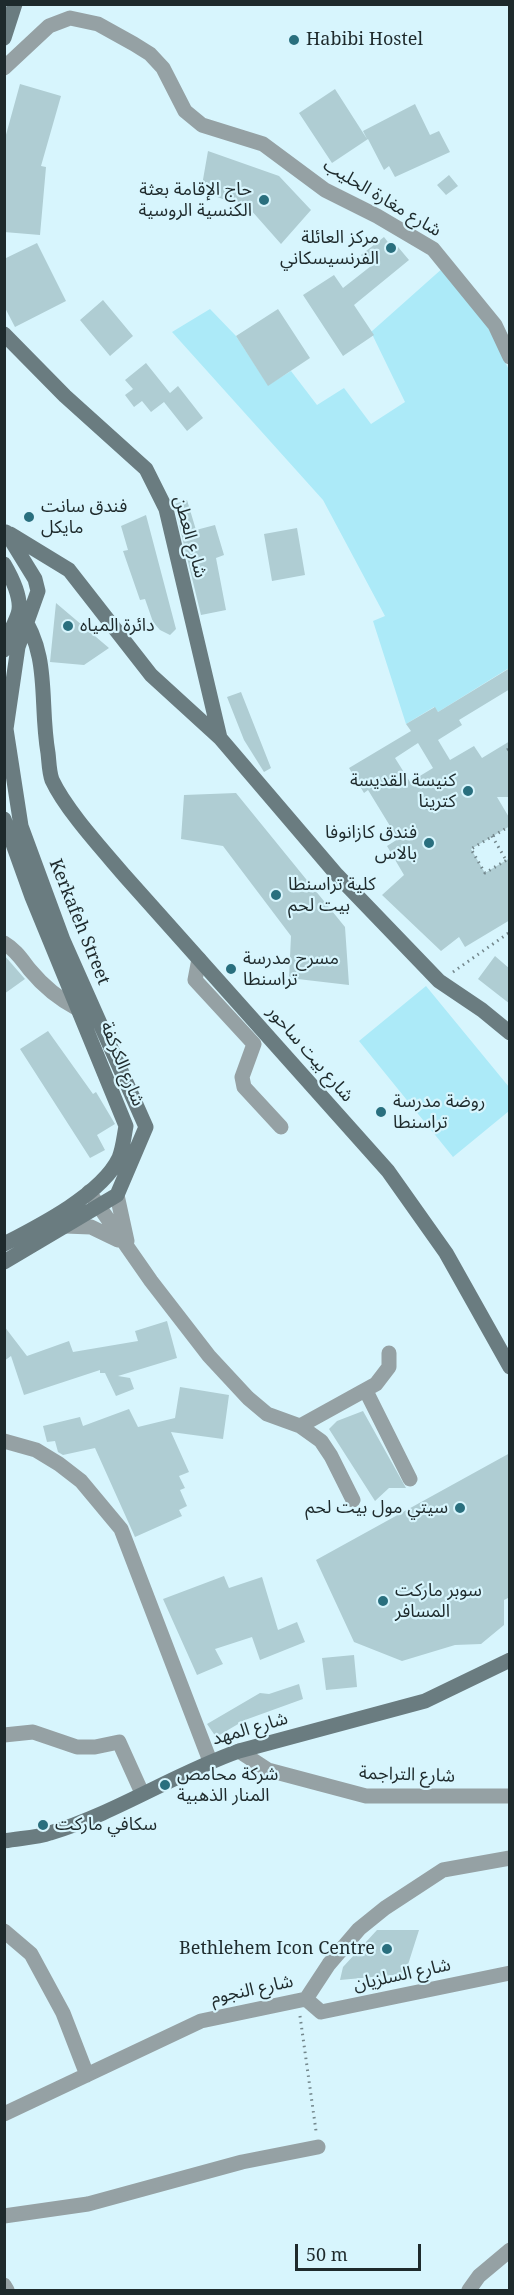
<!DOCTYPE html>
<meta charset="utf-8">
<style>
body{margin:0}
#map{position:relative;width:514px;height:2295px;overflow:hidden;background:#d7f5fd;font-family:"Noto Serif",serif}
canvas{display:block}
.frame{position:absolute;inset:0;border:6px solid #1e2a2c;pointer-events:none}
.scale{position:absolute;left:295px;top:2244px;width:126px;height:27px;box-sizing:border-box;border:3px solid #1e2a2c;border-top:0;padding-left:8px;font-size:18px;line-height:21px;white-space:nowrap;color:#1e2a2c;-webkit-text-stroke:4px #d7f5fd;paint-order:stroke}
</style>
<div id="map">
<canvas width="514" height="2295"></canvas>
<div class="frame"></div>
<div class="scale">50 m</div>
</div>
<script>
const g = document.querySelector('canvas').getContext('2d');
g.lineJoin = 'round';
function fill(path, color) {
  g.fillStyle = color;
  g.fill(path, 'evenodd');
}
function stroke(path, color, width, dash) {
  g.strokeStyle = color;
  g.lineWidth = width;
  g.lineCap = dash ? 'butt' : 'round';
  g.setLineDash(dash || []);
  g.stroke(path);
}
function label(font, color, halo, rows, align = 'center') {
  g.font = font + ' "Noto Serif","Noto Sans Arabic",serif';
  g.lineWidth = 4.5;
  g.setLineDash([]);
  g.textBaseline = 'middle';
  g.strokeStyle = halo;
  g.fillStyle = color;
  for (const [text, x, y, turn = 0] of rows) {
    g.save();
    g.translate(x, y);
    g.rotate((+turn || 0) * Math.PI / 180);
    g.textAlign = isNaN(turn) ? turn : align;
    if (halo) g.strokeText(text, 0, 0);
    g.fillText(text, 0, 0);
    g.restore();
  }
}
const green = new Path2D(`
 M444,267L487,325L509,370V668L438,712L434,707L406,724L373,621L385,616L323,500L172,332L210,309L236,336L268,385L291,371L317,405L344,388L371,424L405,402L371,332Z
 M426,986L509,1087V1111L453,1157L359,1041Z`);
const building = new Path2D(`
 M20,84L61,96L41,166L46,167L40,235L4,232V142Z
 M335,89L367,139L363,131L415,104L430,135L439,131L450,152L395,177L389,166L384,170L368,139L332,163L299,113Z
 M208,151L279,176L311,210L281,244L250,209L201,191Z
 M449,175L458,186L446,195L437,185Z
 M384,237L394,250L398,247L409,260L354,305L374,335L343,356L303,295L334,275L343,288L371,266L361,255Z
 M37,243L66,301L15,327L4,306V259Z
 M103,300L133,336L110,356L80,320Z
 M278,309L310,358L268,386L236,336Z
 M146,363L170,393L178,386L203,418L187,431L164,402L151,412L142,401L134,407L125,395L133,389L125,380Z
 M187,500L196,530L215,525L224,555L216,558L226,610L201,615L174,504Z
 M146,515L176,629L170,635L160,630L153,622L145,599L140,600L123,551L128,550L121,526Z
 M297,528L305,575L272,581L264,534Z
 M56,603L109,648L84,665L50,662Z
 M510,668V689L459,720L462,725L438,740L450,760L474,746L482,758L510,741V797H497L510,819V826L471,849L485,873L510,858V920L465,947L459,937L441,951L382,895L404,875L387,846L398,839L368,790L364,793L349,768L411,731L406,724L435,707L438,712ZM418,743L433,768L410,782L395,758Z
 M241,692L271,768L264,772L244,740L227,697Z
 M236,793L345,927L349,985L289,978L291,936L223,846L181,839L184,795Z
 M4,955L25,979L4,994Z
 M495,956L510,969V1004L478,979Z
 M48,1031L93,1094L96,1092L115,1124L97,1135L105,1150L90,1158L20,1049Z
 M167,1321L177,1358L118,1376L130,1378L134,1389L116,1396L105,1373H100V1370L24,1395L11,1356L4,1361V1326L27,1356L69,1341L73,1352L138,1341L135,1331Z
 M180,1387L229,1395L223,1439L171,1432L189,1472L179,1476L185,1488L180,1490L187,1506L179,1510L182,1516L135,1537L95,1448L63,1455L58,1452L55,1441L47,1442L43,1426L80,1417L83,1426L129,1409L138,1427L175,1418Z
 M363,1411L406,1488H389L375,1501L329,1429L337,1421Z
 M510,1453V1597L504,1600V1625L481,1644L455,1645L402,1661L354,1642L316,1560Z
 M224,1576L229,1588L262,1577L278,1630L297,1622L305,1642L260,1660L252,1637L215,1649L223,1664L197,1675L163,1599Z
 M354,1655L357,1687L326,1690L322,1658Z
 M299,1684L303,1699L245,1720L216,1737L207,1724L260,1693L269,1694Z
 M377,1930H419L405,1974L340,1980L343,1967Z`);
const path = new Path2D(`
 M507,750L510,748
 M510,826L471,849L485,873L510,858
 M492,836L506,860
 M453,972L510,932
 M300,2016L316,2131`);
const street = new Path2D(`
 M4,68L49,26L70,18L98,24L134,44L150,54L163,68L185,111L202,125L263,144L325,190L377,216L433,249L495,325L510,357
 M4,943C16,950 22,960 30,970C44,987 59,999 78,1009L86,1006
 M199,959L195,980L254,1044L242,1077L244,1087L281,1127
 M89,1192L151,1281L209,1356L248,1398L267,1414L300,1426L321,1441L331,1456L353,1500
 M117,1195L127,1241
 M65,1226L91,1227L118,1240
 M366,1391L410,1479
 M300,1426L376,1384L389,1367V1353
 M4,1441L36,1450L59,1464L81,1481L121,1529L210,1761
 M4,1735L33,1732L77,1747H95L119,1742L142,1793
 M239,1751L268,1770L366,1796H510
 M4,1931L31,1954L63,2013L87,2075
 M306,1999L321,2012L510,1973
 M4,2114L201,2021L306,1999L329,1964L359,1929L385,1908L443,1870L510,1858
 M4,2216L88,2204L242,2162L318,2147
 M4,2285L7,2290
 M469,2290L479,2276L510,2250`);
const secondary = new Path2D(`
 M4,38L15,4
 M4,334L65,396L146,469L166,509L220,738
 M10,534L69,570L151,675L220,738L337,875L439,981L482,1010L510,1033
 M4,564C11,576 23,600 18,614C14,626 7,636 4,650
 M20,612C51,656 39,701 48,753C49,761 49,772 52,780C66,810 102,849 124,875L388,1171L446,1253L510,1367
 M4,819L32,897L126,1126C124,1136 123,1148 119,1158C102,1194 39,1226 4,1244
 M4,1262L117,1195L146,1127L63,940L21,826L6,729L18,647L38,591L35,579L6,532
 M4,1841C19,1838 36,1838 50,1833C116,1813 174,1774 239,1751L425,1701L510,1660`);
const markers = [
 [294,40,6,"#296f7e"],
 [264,200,6,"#296f7e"],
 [391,248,6,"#296f7e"],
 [29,517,6,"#296f7e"],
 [68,626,6,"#296f7e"],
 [468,791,6,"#296f7e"],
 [429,843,6,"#296f7e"],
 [276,895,6,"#296f7e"],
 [231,969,6,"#296f7e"],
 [381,1112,6,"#296f7e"],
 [460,1508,6,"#296f7e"],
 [383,1601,6,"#296f7e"],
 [165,1785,6,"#296f7e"],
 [43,1825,6,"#296f7e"],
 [387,1949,6,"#296f7e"]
];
const poiNames = [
 ["Habibi Hostel",306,40],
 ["حاج الإقامة بعثة",252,190,"right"],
 ["الكنسية الروسية",252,211,"right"],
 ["مركز العائلة",379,238,"right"],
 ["الفرنسيسكاني",379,259,"right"],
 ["فندق سانت",41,507],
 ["مايكل",41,528],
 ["دائرة المياه",80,626],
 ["كنيسة القديسة",456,781,"right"],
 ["كترينا",456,802,"right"],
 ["فندق كازانوفا",417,833,"right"],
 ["بالاس",417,854,"right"],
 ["كلية تراسنطا",288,885],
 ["بيت لحم",288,906],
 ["مسرح مدرسة",243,959],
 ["تراسنطا",243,980],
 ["روضة مدرسة",393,1102],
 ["تراسنطا",393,1123],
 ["سيتي مول بيت لحم",448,1508,"right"],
 ["سوبر ماركت",395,1591],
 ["المسافر",395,1612],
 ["شركة محامص",177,1775],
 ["المنار الذهبية",177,1796],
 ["سكافي ماركت",55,1825],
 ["Bethlehem Icon Centre",375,1949,"right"]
];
const streetNames = [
 ["شارع مغارة الحليب",382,198,31],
 ["شارع العطن",190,537,75],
 ["Kerkafeh Street",79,922,68],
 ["شارع بيت ساحور",310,1054,49],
 ["شارع الكركفة",122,1064,68],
 ["شارع المهد",250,1729,-16],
 ["شارع التراجمة",407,1775,2],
 ["شارع السلزيان",402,1975,-12],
 ["شارع النجوم",252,1990,-12]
];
fill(green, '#aceaf8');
fill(building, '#afcdd3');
stroke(path, '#73878c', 3, [1.5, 4.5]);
stroke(street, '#95a1a4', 15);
stroke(secondary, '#6a7c80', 15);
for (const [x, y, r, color] of markers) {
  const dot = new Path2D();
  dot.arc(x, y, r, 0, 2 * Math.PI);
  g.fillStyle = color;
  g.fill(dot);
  stroke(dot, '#d7f5fd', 2);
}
label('18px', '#1e2a2c', '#d7f5fd', poiNames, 'left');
label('18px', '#1e2a2c', '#d7f5fd', streetNames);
</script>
